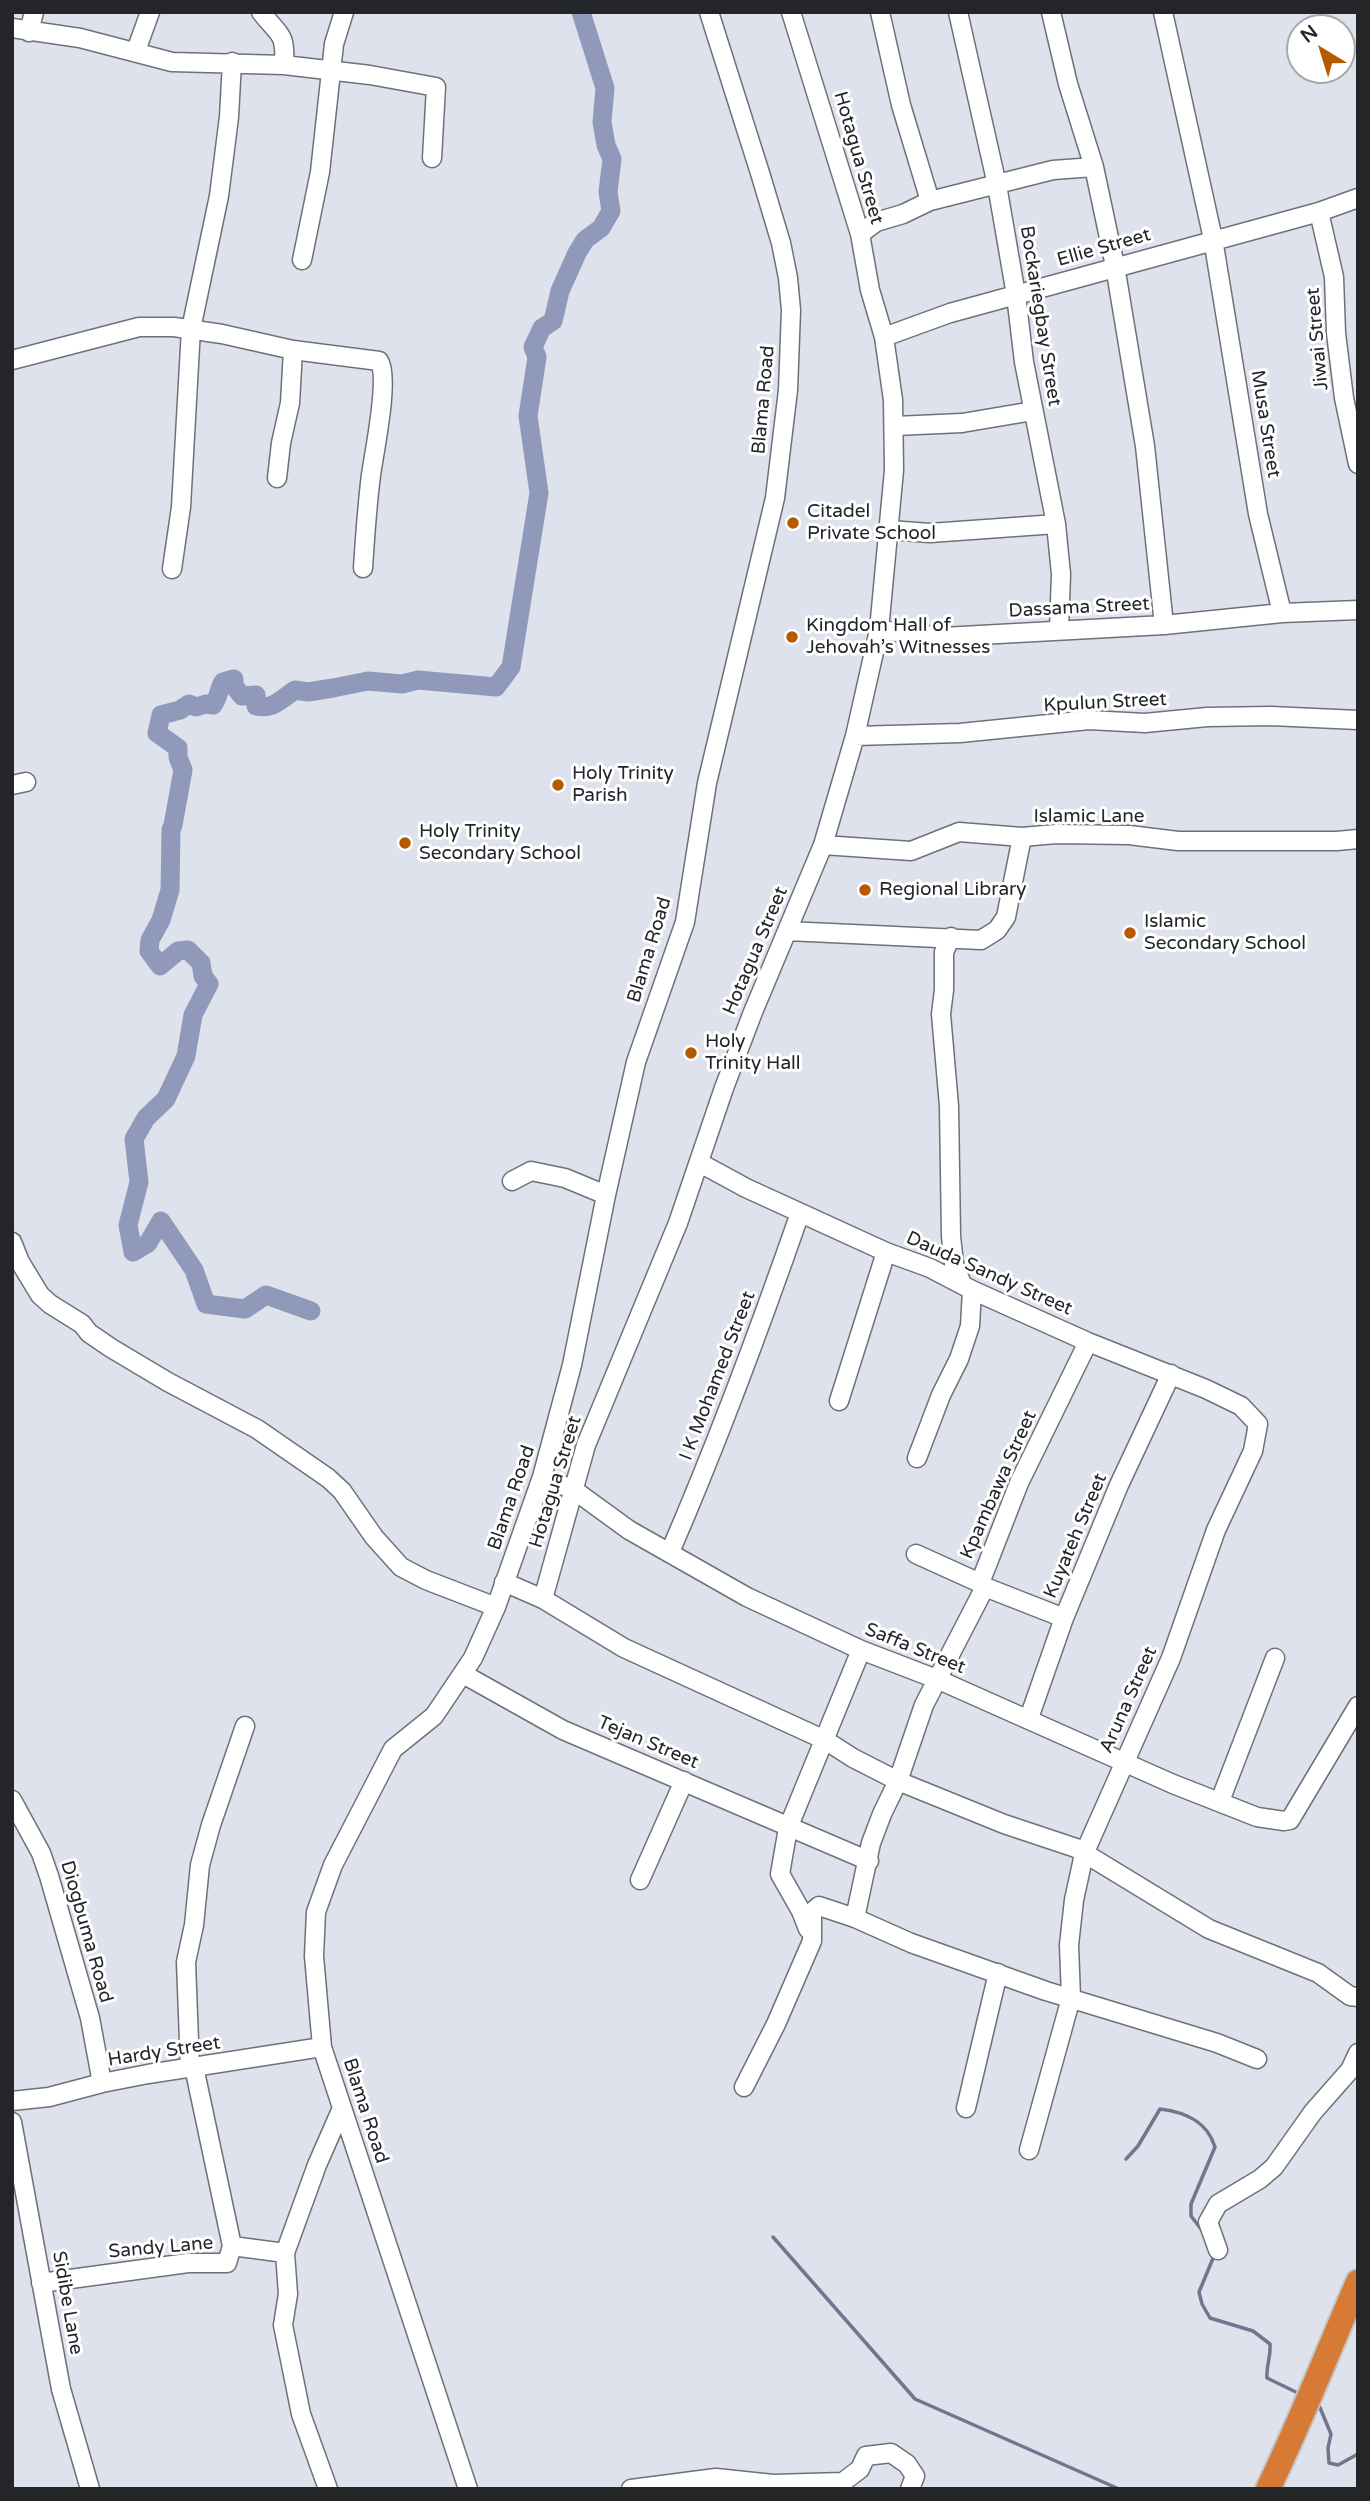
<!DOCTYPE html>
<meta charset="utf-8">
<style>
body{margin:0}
#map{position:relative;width:1370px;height:2501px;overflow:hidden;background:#dee2ec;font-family:"Varela Round",sans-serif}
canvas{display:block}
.frame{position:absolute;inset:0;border:14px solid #242529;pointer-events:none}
.north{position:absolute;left:1286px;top:14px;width:70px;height:70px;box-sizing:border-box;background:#fff;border:2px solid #a7a8a9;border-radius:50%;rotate:322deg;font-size:19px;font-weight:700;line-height:28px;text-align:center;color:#242529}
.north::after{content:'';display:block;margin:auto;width:24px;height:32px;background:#b65a00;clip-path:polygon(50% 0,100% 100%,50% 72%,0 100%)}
</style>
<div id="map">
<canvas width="1370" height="2501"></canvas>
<div class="frame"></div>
<div class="north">N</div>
</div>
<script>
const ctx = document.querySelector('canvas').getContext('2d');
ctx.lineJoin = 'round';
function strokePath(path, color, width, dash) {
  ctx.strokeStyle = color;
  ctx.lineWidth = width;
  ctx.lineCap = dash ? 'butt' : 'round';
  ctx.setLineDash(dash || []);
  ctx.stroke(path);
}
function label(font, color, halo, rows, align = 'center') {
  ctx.font = font + ' "Varela Round",sans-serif';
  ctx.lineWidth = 6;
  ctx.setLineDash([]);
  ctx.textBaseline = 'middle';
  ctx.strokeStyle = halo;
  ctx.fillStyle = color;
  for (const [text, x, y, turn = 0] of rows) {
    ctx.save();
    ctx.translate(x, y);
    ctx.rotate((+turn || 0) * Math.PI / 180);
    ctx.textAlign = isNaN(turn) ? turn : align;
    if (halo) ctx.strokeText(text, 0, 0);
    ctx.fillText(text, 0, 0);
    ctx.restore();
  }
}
const stream = new Path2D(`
 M 1126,2159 L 1138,2146 L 1160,2109 C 1185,2112 1207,2121 1215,2147 L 1191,2204 L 1191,2216 L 1204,2233
 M 773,2237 L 915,2399 L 1119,2489
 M 1214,2256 L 1199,2292 L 1202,2304 L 1210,2318 L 1253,2331 L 1270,2344 C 1271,2357 1266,2366 1267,2378 L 1302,2395
 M 1318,2403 L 1331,2434 L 1328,2448 L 1329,2463 L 1338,2465 L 1358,2454`);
const river = new Path2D(`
 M 311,1311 L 266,1295 L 245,1309 L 206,1304 L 194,1270 L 161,1221 L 148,1243 L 133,1252 L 128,1225 L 139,1182 L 134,1139 L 146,1118 L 166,1099 L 186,1056 L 193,1015 L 209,984 L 203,976 L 201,963 L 188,950 L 178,951 L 160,966 L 149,951 L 150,940 L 161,920 L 170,890 L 171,830 L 173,825 L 183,770 L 178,757 L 178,748 L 157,733 L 161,715 L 180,710 L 189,704 L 196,707 L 206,704 L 213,705 C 219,698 218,690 223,682 L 234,679 L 234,686 L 242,696 L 256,695 L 256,706 C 273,710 281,699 295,690 L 308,692 L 333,688 L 368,681 L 402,684 L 418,680 L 496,687 L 511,667 L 539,493 L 528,416 L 537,357 L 533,347 L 542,328 L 553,321 L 560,291 L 577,253 L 585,240 L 601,228 L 611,211 L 608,192 L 612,159 L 606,145 L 602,122 L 605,88 L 581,12`);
const minor = new Path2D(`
 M 261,12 C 279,36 286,31 284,65
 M 791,12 L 860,234 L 870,290 L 884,337 L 950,313 L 1319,212 L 1358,198
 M 880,12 L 901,105 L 930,201
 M 958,12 L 997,185 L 1016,295 L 1024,362 L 1056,524 L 1061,574 L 1059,629
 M 1051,12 L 1068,84 L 1094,167 L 1115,266 L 1145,446 L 1164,625
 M 1163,12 L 1213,239 L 1258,514 L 1282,613
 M 12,28 L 80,38 L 172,62 L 284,65 L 370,75 L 436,87 L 432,158
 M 29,32 L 34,12
 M 136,51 L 150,12
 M 1319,212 L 1334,277 L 1336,333 L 1344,398 L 1358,464
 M 860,234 L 876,222 L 903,214 L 930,201 L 1053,170 L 1094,167
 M 302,260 L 320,172 L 334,44 L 344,12
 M 12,360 L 139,327 L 174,327 L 222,334 L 293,350 L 379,361 C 390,377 374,453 371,475 C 367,506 365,537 363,568
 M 895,426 L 962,423 L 1033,411
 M 277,478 L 281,443 L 290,403 L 293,350
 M 889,530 L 930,533 L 1056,524
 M 172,569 L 181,507 L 191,329 L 219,196 L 229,117 L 232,62
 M 879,630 L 943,637 L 1164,625 L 1282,613 L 1358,610
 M 855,736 L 960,733 L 1089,720 L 1145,723 L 1207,717 L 1271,716 L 1358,720
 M 12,785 L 26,782
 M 823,845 L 911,851 L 959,832 L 1022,837 L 1056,834 L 1129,835 L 1178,841 L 1337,841 L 1358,839
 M 787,931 L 981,940 L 997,930 L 1006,917 L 1022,837
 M 951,937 L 944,952 L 944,990 L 941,1014 L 949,1106 L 951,1236 L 954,1264 L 962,1284
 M 700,1163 L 746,1188 L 886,1252 L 930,1268 L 972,1290 L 1088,1342 L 1206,1389 L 1241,1406 L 1258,1424 L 1253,1451 L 1216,1530 L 1171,1658 L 1084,1854 L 1074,1900 L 1069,1945 L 1071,1998 L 1029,2150
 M 512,1181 L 531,1171 L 565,1178 L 606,1195
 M 12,1242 L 20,1262 L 40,1295 L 50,1304 L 82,1324 L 89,1333 L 111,1348 L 168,1382 L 257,1429 L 328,1478 L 342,1491 L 374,1537 L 401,1567 L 426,1580 L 496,1607
 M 839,1401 L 886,1252
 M 917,1458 L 941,1395 L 959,1359 L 970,1326 L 972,1290
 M 542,1477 L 574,1490 L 629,1530 L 747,1597 L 861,1650 L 939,1680 L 1173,1784 L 1257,1817 L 1284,1821 L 1290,1820 L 1358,1706
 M 670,1552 C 718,1441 760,1328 800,1213
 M 916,1554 L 980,1583
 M 504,1582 L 543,1599 L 624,1648 L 825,1740 L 853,1758 L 898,1781 L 1004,1824 L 1076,1848 L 1209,1929 L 1318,1973 L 1350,1996 L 1358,1997
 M 985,1587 L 1064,1618
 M 543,1599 L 586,1445 L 678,1223 L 724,1088 L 753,1012 L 823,845 L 855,736 L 879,630 L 894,470 L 893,400 L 884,337
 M 463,1674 L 563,1730 L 869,1861
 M 1029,1718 L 1064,1618 L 1119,1485 L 1171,1374
 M 12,1800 L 41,1853 L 49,1876 L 90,2018 L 102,2083
 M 1220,1801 L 1275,1658
 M 640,1880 L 684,1781
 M 855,1918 L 871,1843 L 882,1814 L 898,1781 L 924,1705 L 985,1587 L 980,1583 L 1019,1483 L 1088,1342
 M 808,1929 L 801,1911 L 780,1874 L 788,1828 L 861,1650
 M 194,2067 L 232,2246
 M 190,2068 L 186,1962 L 194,1925 L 200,1865 L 211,1825 L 245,1726
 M 744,2087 L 776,2024 L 812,1941 L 812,1912 L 819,1906 L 855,1918 L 911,1943 L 1046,1991 L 1217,2043 L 1257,2059
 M 12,2101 L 49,2097 L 102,2083 L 148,2074 L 322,2047
 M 966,2108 L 998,1973
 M 12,2122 L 61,2389 L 90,2489
 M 1218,2250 L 1208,2222 L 1218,2204 L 1260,2179 L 1274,2167 L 1313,2112 L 1350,2070 L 1358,2053
 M 285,2253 L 288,2294 L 283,2325 L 301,2414 L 328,2489
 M 41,2283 L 188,2263 L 227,2263 L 232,2246 L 285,2253 L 317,2165 L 342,2108
 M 468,2489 L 322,2047 L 314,1956 L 316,1912 L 333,1865 L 393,1749 L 434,1716 L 473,1658 L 496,1607 L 542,1477 L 572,1365 L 606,1195 L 636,1062 L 685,922 L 707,783 L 775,498 L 788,390 L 791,310 L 788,278 L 781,243 L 760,173 L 709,12
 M 631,2489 L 716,2478 L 773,2484 L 843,2482 L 860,2469 L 866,2456 L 891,2453 L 907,2464 L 915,2476 L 910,2489`);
const highway = new Path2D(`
 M 1268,2489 C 1301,2421 1328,2351 1358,2282`);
const markers = [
 [793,523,7,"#b65a00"],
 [792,637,7,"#b65a00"],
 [558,785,7,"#b65a00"],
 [405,843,7,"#b65a00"],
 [865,890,7,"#b65a00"],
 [1130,933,7,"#b65a00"],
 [691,1053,7,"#b65a00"]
];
const streetNames = [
 ["Hotagua Street",858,158,74],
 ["Ellie Street",1104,248,-16],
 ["Bockariegbay Street",1040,316,81],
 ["Jiwai Street",1318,339,-95],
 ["Blama Road",764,400,-85],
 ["Musa Street",1265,424,81],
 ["Dassama Street",1079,608,-3],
 ["Kpulun Street",1105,703,-3],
 ["Islamic Lane",1089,817],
 ["Blama Road",650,950,-73],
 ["Hotagua Street",756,951,-67],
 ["Dauda Sandy Street",989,1274,24],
 ["I K Mohamed Street",718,1376,-69],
 ["Hotagua Street",556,1482,-73],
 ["Kpambawa Street",999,1485,-66],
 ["Blama Road",512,1498,-71],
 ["Kuyateh Street",1076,1536,-67],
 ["Saffa Street",915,1649,22],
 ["Aruna Street",1129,1700,-66],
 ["Tejan Street",648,1743,23],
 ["Diogbuma Road",86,1932,74],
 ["Hardy Street",164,2052,-9],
 ["Blama Road",365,2111,72],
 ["Sandy Lane",161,2248,-5],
 ["Sidibe Lane",67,2303,80]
];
const poiNames = [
 ["Citadel",807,512],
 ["Private School",807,534],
 ["Kingdom Hall of",806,626],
 ["Jehovah’s Witnesses",806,648],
 ["Holy Trinity",572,774],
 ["Parish",572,796],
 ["Holy Trinity",419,832],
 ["Secondary School",419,854],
 ["Regional Library",879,890],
 ["Islamic",1144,922],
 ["Secondary School",1144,944],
 ["Holy",705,1042],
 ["Trinity Hall",705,1064]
];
strokePath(stream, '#70768e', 3.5);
strokePath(river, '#9099b9', 19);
strokePath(minor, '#6e717a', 21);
strokePath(highway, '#c2c2c3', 28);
strokePath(minor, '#fff', 18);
strokePath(highway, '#d77a36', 24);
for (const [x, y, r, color] of markers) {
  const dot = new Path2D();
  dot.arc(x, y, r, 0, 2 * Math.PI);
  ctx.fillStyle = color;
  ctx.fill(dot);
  strokePath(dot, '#fff', 2.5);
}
label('19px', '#242529', '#fff', streetNames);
label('19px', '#242529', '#fff', poiNames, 'left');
</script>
